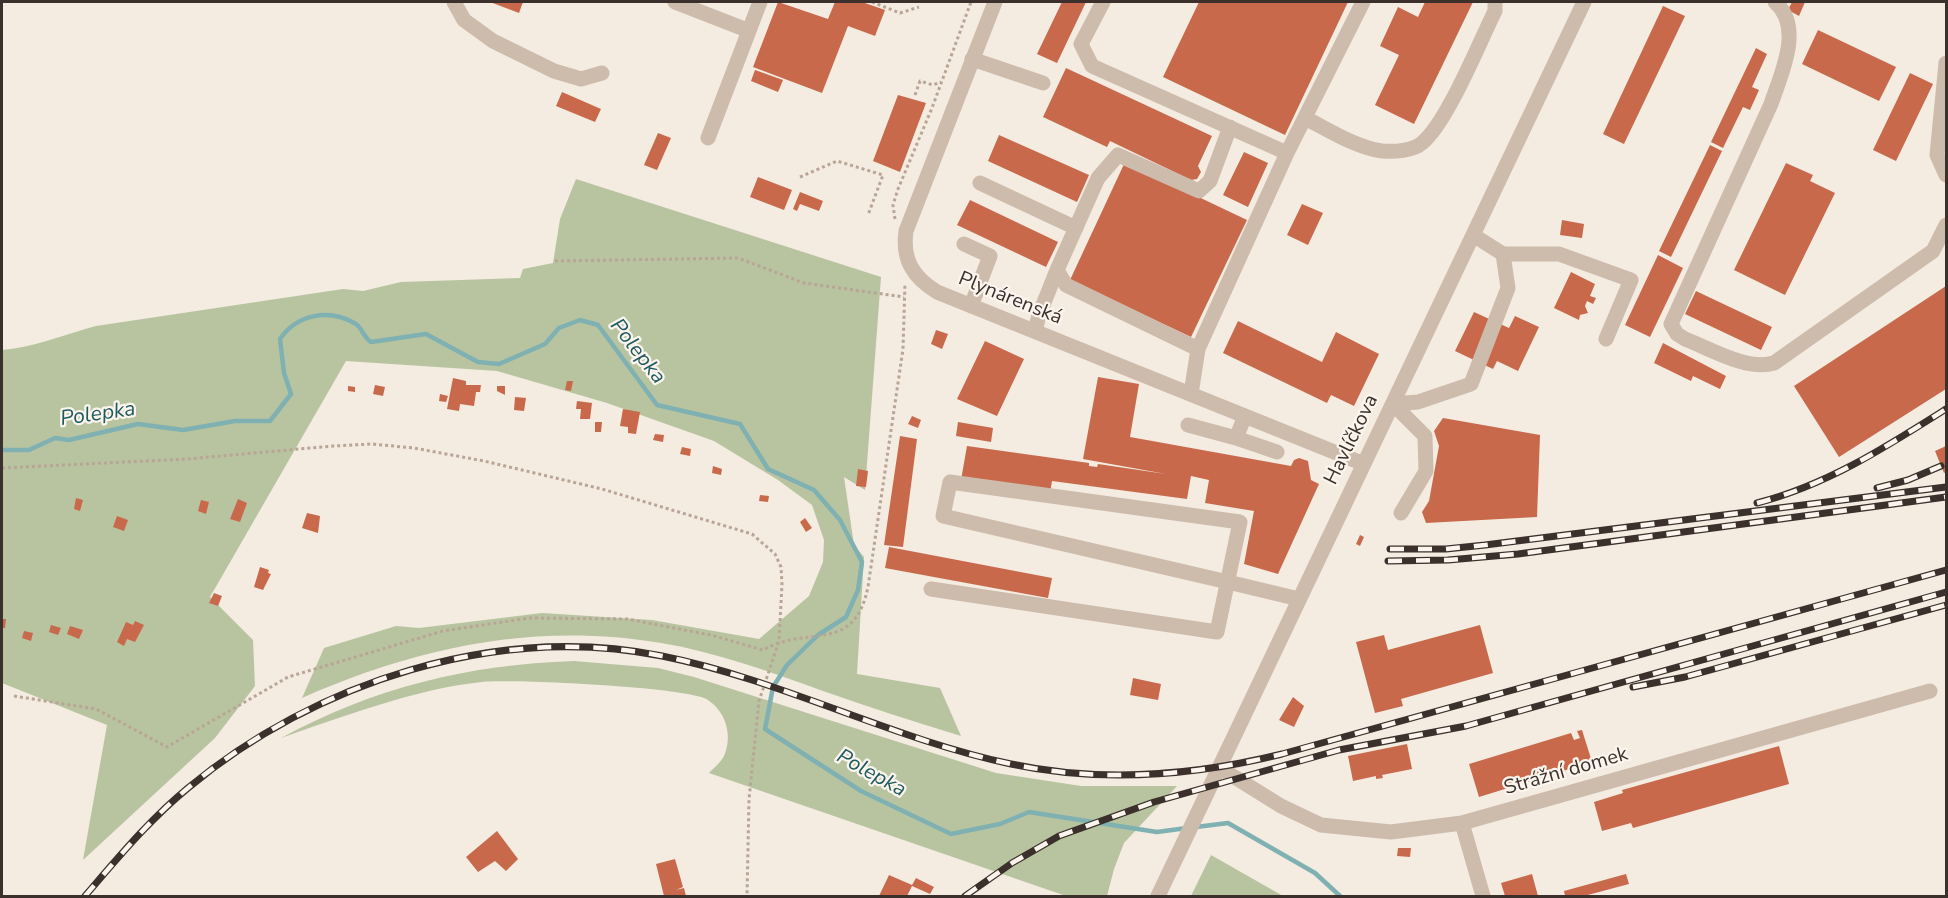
<!DOCTYPE html>
<meta charset="utf-8">
<style>
body{margin:0}
#map{position:relative;width:1948px;height:898px;overflow:hidden;background:#f4ebe1;font-family:"Nunito Sans",sans-serif}
canvas{display:block}
.frame{position:absolute;inset:0;border:3px solid #3b302b;pointer-events:none}
</style>
<div id="map">
<canvas width="1948" height="898"></canvas>
<div class="frame"></div>
</div>
<script>
const ctx = document.querySelector('canvas').getContext('2d');
ctx.lineJoin = 'round';
function fillPath(path, color) {
  ctx.fillStyle = color;
  ctx.fill(path, 'evenodd');
}
function strokePath(path, color, width, dash) {
  ctx.strokeStyle = color;
  ctx.lineWidth = width;
  ctx.lineCap = dash ? 'butt' : 'round';
  ctx.setLineDash(dash || []);
  ctx.stroke(path);
}
function label(font, color, halo, rows, align = 'center') {
  ctx.font = font + ' "Nunito Sans",sans-serif';
  ctx.lineWidth = 4.5;
  ctx.setLineDash([]);
  ctx.textBaseline = 'middle';
  ctx.strokeStyle = halo;
  ctx.fillStyle = color;
  for (const [text, x, y, turn = 0] of rows) {
    ctx.save();
    ctx.translate(x, y);
    ctx.rotate((+turn || 0) * Math.PI / 180);
    ctx.textAlign = isNaN(turn) ? turn : align;
    if (halo) ctx.strokeText(text, 0, 0);
    ctx.fillText(text, 0, 0);
    ctx.restore();
  }
}
const green = new Path2D(`
 M 576,179 L 881,277 L 865,490 L 844,477 L 854,545 L 864,557 L 857,674 L 940,688 L 961,736 C 915,722 868,707 823,691 C 770,672 716,652 661,643 C 534,622 418,647 302,698 L 324,648 L 396,626 L 419,628 L 542,613 L 652,620 L 759,639 L 809,596 L 823,562 L 824,540 L 812,505 L 778,480 L 714,441 L 607,403 L 497,371 L 346,361 L 210,597 L 253,640 L 255,686 L 215,738 L 83,860 L 107,725 L 2,683 L 2,350 C 36,347 62,335 96,326 L 343,289 L 363,291 L 401,282 L 520,278 L 523,269 L 553,263 L 560,219 Z
 M 574,661 L 658,668 L 694,677 L 996,773 L 1081,786 L 1177,786 L 1124,843 L 1114,869 L 1107,896 L 1066,896 L 709,773 C 714,768 721,762 724,756 C 733,736 726,712 708,700 C 689,687 512,679 482,682 C 419,688 341,717 281,738 C 376,687 466,665 574,661 Z
 M 1211,855 L 1283,896 L 1191,896 Z`);
const stream = new Path2D(`
 M 2,450 L 29,450 L 55,438 L 69,440 L 138,424 L 183,430 L 235,421 L 270,421 L 291,394 L 284,373 L 280,339 C 297,314 329,308 356,324 C 362,328 364,338 371,342 L 426,334 L 478,362 L 499,364 L 545,344 L 559,328 L 580,320 L 598,325 L 657,405 L 740,424 L 768,469 L 814,490 L 840,520 L 862,562 L 858,590 L 846,617 L 818,635 L 787,665 L 773,687 L 765,729 L 861,791 L 951,834 L 1000,824 L 1029,812 L 1157,832 L 1187,828
 M 1196,827 L 1228,823 L 1315,873 L 1340,896`);
const building = new Path2D(`
 M 490,2 L 523,2 L 519,13 Z
 M 778,2 L 828,19 L 835,2 L 862,2 L 885,10 L 875,36 L 848,26 L 822,93 L 753,67 Z
 M 1062,2 L 1086,2 L 1057,63 L 1037,54 Z
 M 1199,2 L 1348,2 L 1285,135 L 1163,77 Z
 M 1425,2 L 1473,2 L 1414,124 L 1375,105 L 1399,55 L 1380,46 L 1398,7 L 1418,17 Z
 M 1792,2 L 1805,2 L 1799,16 L 1788,10 Z
 M 1663,6 L 1685,16 L 1624,144 L 1603,134 Z
 M 1818,30 L 1896,67 L 1879,101 L 1802,64 Z
 M 1756,48 L 1767,54 L 1752,87 L 1759,90 L 1750,110 L 1743,107 L 1723,148 L 1711,142 Z
 M 1066,68 L 1212,136 L 1198,166 L 1201,172 L 1197,179 L 1191,180 L 1110,141 L 1107,147 L 1043,117 Z
 M 755,70 L 783,80 L 778,92 L 751,81 Z
 M 1910,73 L 1933,84 L 1896,161 L 1873,150 Z
 M 562,92 L 601,109 L 595,122 L 556,106 Z
 M 898,95 L 926,103 L 900,172 L 873,161 Z
 M 658,133 L 671,138 L 657,170 L 644,165 Z
 M 999,135 L 1089,175 L 1077,202 L 988,161 Z
 M 1710,145 L 1722,151 L 1671,257 L 1659,251 Z
 M 1244,152 L 1268,163 L 1248,207 L 1223,195 Z
 M 1125,162 L 1247,220 L 1191,337 L 1070,280 Z
 M 1786,163 L 1813,175 L 1810,181 L 1835,193 L 1785,295 L 1734,270 Z
 M 758,177 L 792,190 L 784,210 L 750,197 Z
 M 800,192 L 823,201 L 819,211 L 800,204 L 797,211 L 793,209 Z
 M 970,200 L 1058,242 L 1046,267 L 957,225 Z
 M 1302,204 L 1323,213 L 1308,245 L 1287,235 Z
 M 1562,220 L 1584,224 L 1582,238 L 1560,235 Z
 M 1658,255 L 1683,268 L 1650,337 L 1625,325 Z
 M 1571,272 L 1595,284 L 1590,296 L 1596,298 L 1593,304 L 1587,301 L 1585,306 L 1588,313 L 1580,315 L 1579,320 L 1554,308 Z
 M 1946,286 L 1946,389 L 1839,457 L 1794,386 Z
 M 1696,291 L 1772,327 L 1761,350 L 1685,314 Z
 M 1474,312 L 1509,328 L 1515,316 L 1539,327 L 1518,371 L 1497,361 L 1493,369 L 1455,351 Z
 M 1238,321 L 1322,362 L 1336,332 L 1379,354 L 1354,406 L 1331,395 L 1327,403 L 1223,353 Z
 M 936,330 L 948,334 L 942,349 L 931,344 Z
 M 985,341 L 1024,359 L 997,416 L 957,399 Z
 M 1663,343 L 1726,376 L 1720,389 L 1693,376 L 1691,381 L 1654,363 Z
 M 1098,377 L 1139,384 L 1130,437 L 1291,466 L 1294,460 L 1299,458 L 1308,461 L 1311,480 L 1319,484 L 1278,574 L 1244,564 L 1254,511 L 1205,503 L 1209,480 L 1191,476 L 1187,499 L 1052,481 L 1050,493 L 961,480 L 967,446 L 1089,463 L 1089,466 L 1097,467 L 1098,464 L 1166,474 L 1083,459 Z
 M 453,378 L 466,381 L 466,385 L 481,385 L 480,392 L 476,392 L 474,406 L 460,404 L 459,411 L 447,409 Z
 M 567,381 L 573,381 L 571,391 L 565,390 Z
 M 375,385 L 385,387 L 383,396 L 373,394 Z
 M 348,386 L 355,387 L 355,392 L 348,391 Z
 M 497,386 L 505,386 L 505,395 L 497,391 Z
 M 440,394 L 448,396 L 446,402 L 439,401 Z
 M 515,397 L 526,398 L 524,411 L 514,410 Z
 M 577,401 L 592,403 L 590,419 L 580,419 L 581,409 L 576,409 Z
 M 623,409 L 640,412 L 636,434 L 628,433 L 628,427 L 620,426 Z
 M 912,416 L 921,420 L 918,428 L 908,424 Z
 M 1443,418 L 1540,435 L 1537,517 L 1426,523 L 1422,512 L 1429,501 L 1439,446 L 1434,431 Z
 M 595,422 L 602,422 L 601,432 L 595,432 Z
 M 958,422 L 993,428 L 991,442 L 956,436 Z
 M 655,434 L 664,435 L 663,442 L 653,440 Z
 M 900,436 L 917,439 L 903,547 L 884,545 Z
 M 1946,446 L 1946,472 L 1944,473 L 1935,451 Z
 M 682,447 L 691,449 L 690,456 L 680,454 Z
 M 713,466 L 722,469 L 721,475 L 712,473 Z
 M 858,469 L 868,471 L 866,487 L 856,486 Z
 M 760,495 L 769,496 L 768,502 L 759,501 Z
 M 76,498 L 83,500 L 80,511 L 74,509 Z
 M 238,499 L 247,503 L 240,522 L 230,519 Z
 M 201,500 L 209,502 L 206,514 L 198,511 Z
 M 307,513 L 320,516 L 318,533 L 302,528 Z
 M 117,516 L 128,520 L 124,531 L 113,527 Z
 M 805,518 L 812,528 L 806,532 L 800,522 Z
 M 1360,535 L 1364,537 L 1360,546 L 1356,544 Z
 M 889,547 L 1052,578 L 1048,598 L 885,568 Z
 M 260,567 L 269,570 L 268,573 L 271,574 L 263,590 L 254,587 Z
 M 214,593 L 222,596 L 218,606 L 209,603 Z
 M 2,619 L 6,619 L 5,628 L 2,628 Z
 M 135,621 L 144,625 L 135,642 L 127,639 L 124,646 L 117,642 L 126,622 L 133,625 Z
 M 51,625 L 61,628 L 58,635 L 49,632 Z
 M 1480,625 L 1493,673 L 1401,699 L 1403,706 L 1375,713 L 1356,642 L 1384,635 L 1388,650 Z
 M 70,626 L 83,630 L 79,639 L 67,634 Z
 M 24,631 L 33,633 L 31,641 L 22,638 Z
 M 1133,678 L 1161,684 L 1158,700 L 1130,695 Z
 M 1293,697 L 1304,706 L 1294,727 L 1279,720 Z
 M 1582,730 L 1592,762 L 1479,797 L 1469,764 L 1571,733 L 1574,740 L 1580,738 L 1577,731 Z
 M 1407,744 L 1412,769 L 1382,775 L 1383,778 L 1376,779 L 1376,776 L 1353,781 L 1348,756 Z
 M 1779,746 L 1789,784 L 1633,828 L 1631,823 L 1602,831 L 1594,802 L 1623,793 L 1622,790 Z
 M 497,831 L 518,859 L 506,871 L 495,861 L 478,872 L 466,857 Z
 M 1398,848 L 1411,848 L 1410,857 L 1397,856 Z
 M 675,859 L 683,887 L 676,890 L 684,888 L 686,896 L 664,896 L 656,864 Z
 M 1532,874 L 1538,896 L 1505,896 L 1501,883 Z
 M 1626,874 L 1629,884 L 1584,896 L 1565,896 L 1564,891 Z
 M 889,875 L 912,885 L 916,878 L 934,887 L 930,894 L 912,886 L 907,896 L 879,896 Z`);
const path = new Path2D(`
 M 872,2 L 900,13 L 919,7
 M 915,95 L 920,81 L 933,85 L 941,82
 M 800,177 L 837,161 L 883,175 L 868,215
 M 895,219 L 893,205 L 898,189 L 932,108 L 971,2
 M 555,261 L 738,258 L 804,283 L 904,297
 M 2,468 L 187,459 L 333,446 L 372,444 L 414,448 L 484,461 L 602,489 L 752,534 L 775,554 L 781,567 L 782,584 L 779,641 L 759,701 L 749,799 L 747,896
 M 14,696 L 96,709 L 167,747 L 288,677 L 443,631 L 529,618 L 627,619 L 711,635 L 763,650 C 809,624 854,655 868,587 L 903,349 L 905,283`);
const minor = new Path2D(`
 M 454,2 L 464,20 L 493,41 L 554,71 L 581,79 L 602,73
 M 675,2 L 747,30
 M 995,2 L 906,231 C 902,260 913,277 937,292 L 1364,464
 M 1103,2 L 1081,44 L 1092,66 L 1287,153
 M 1775,2 C 1804,27 1781,74 1771,104 L 1671,324 L 1677,334 L 1685,339 C 1711,349 1747,371 1774,363 L 1933,251 L 1946,225
 M 972,59 L 1043,83
 M 1946,63 L 1937,155 L 1946,175
 M 1307,119 C 1329,130 1357,148 1382,151 C 1394,152 1413,151 1422,143 C 1447,123 1479,43 1495,11 L 1495,2
 M 708,138 L 760,2
 M 980,183 L 1076,228
 M 964,244 L 990,256 L 971,306
 M 1503,254 L 1559,254 L 1631,280 L 1606,339
 M 1035,331 L 1039,315 L 1057,270
 M 1198,349 L 1066,285 L 1057,270 L 1098,178 L 1118,155 L 1199,191 L 1210,181 L 1230,127
 M 1191,394 L 1198,349 L 1287,153 L 1363,2
 M 1393,404 L 1418,402 L 1471,384 L 1508,288 L 1503,254 L 1473,235
 M 1393,404 L 1425,436 L 1426,471 L 1401,513
 M 1188,425 L 1236,438 L 1245,416
 M 1236,438 L 1277,452
 M 931,589 L 1217,632 L 1240,522 L 950,482 L 943,516 L 1228,582 L 1299,599
 M 1220,768 L 1281,806 L 1321,825 L 1391,832 L 1462,823 L 1930,691
 M 1462,823 L 1483,896
 M 1158,896 L 1584,2`);
const rail = new Path2D(`
 M 1877,488 L 1908,480 L 1941,466
 M 1757,503 C 1827,485 1886,447 1946,409
 M 1390,549 L 1446,549 L 1485,545 L 1946,487
 M 1388,561 L 1448,560 L 1518,554 L 1946,497
 M 1633,687 L 1685,677 L 1946,605
 M 85,896 C 117,859 149,820 188,788 C 315,682 497,623 662,656 C 782,680 892,739 1011,764 C 1101,783 1193,776 1282,754 L 1946,570
 M 965,896 L 1012,863 L 1059,836 L 1154,802 L 1339,750 L 1466,726 L 1946,592`);
const streetNames = [
 ["Plynárenská",1010,299,22],
 ["Havlíčkova",1352,440,-64],
 ["Strážní domek",1566,772,-16]
];
const waterNames = [
 ["Polepka",637,352,52],
 ["Polepka",98,415,-8],
 ["Polepka",871,774,29]
];
fillPath(green, '#b8c4a0');
strokePath(stream, '#7fb0b2', 4.5);
fillPath(building, '#c8694b');
strokePath(path, '#b9a596', 3, [3, 3]);
strokePath(minor, '#cdbbac', 15);
strokePath(rail, '#3b302b', 7);
strokePath(rail, '#fbf5ee', 4.5, [14]);
label('20px', '#3b302b', '#fbf5ee', streetNames);
label('italic 21px', '#1f5a5e', '#fbf5ee', waterNames);
</script>
